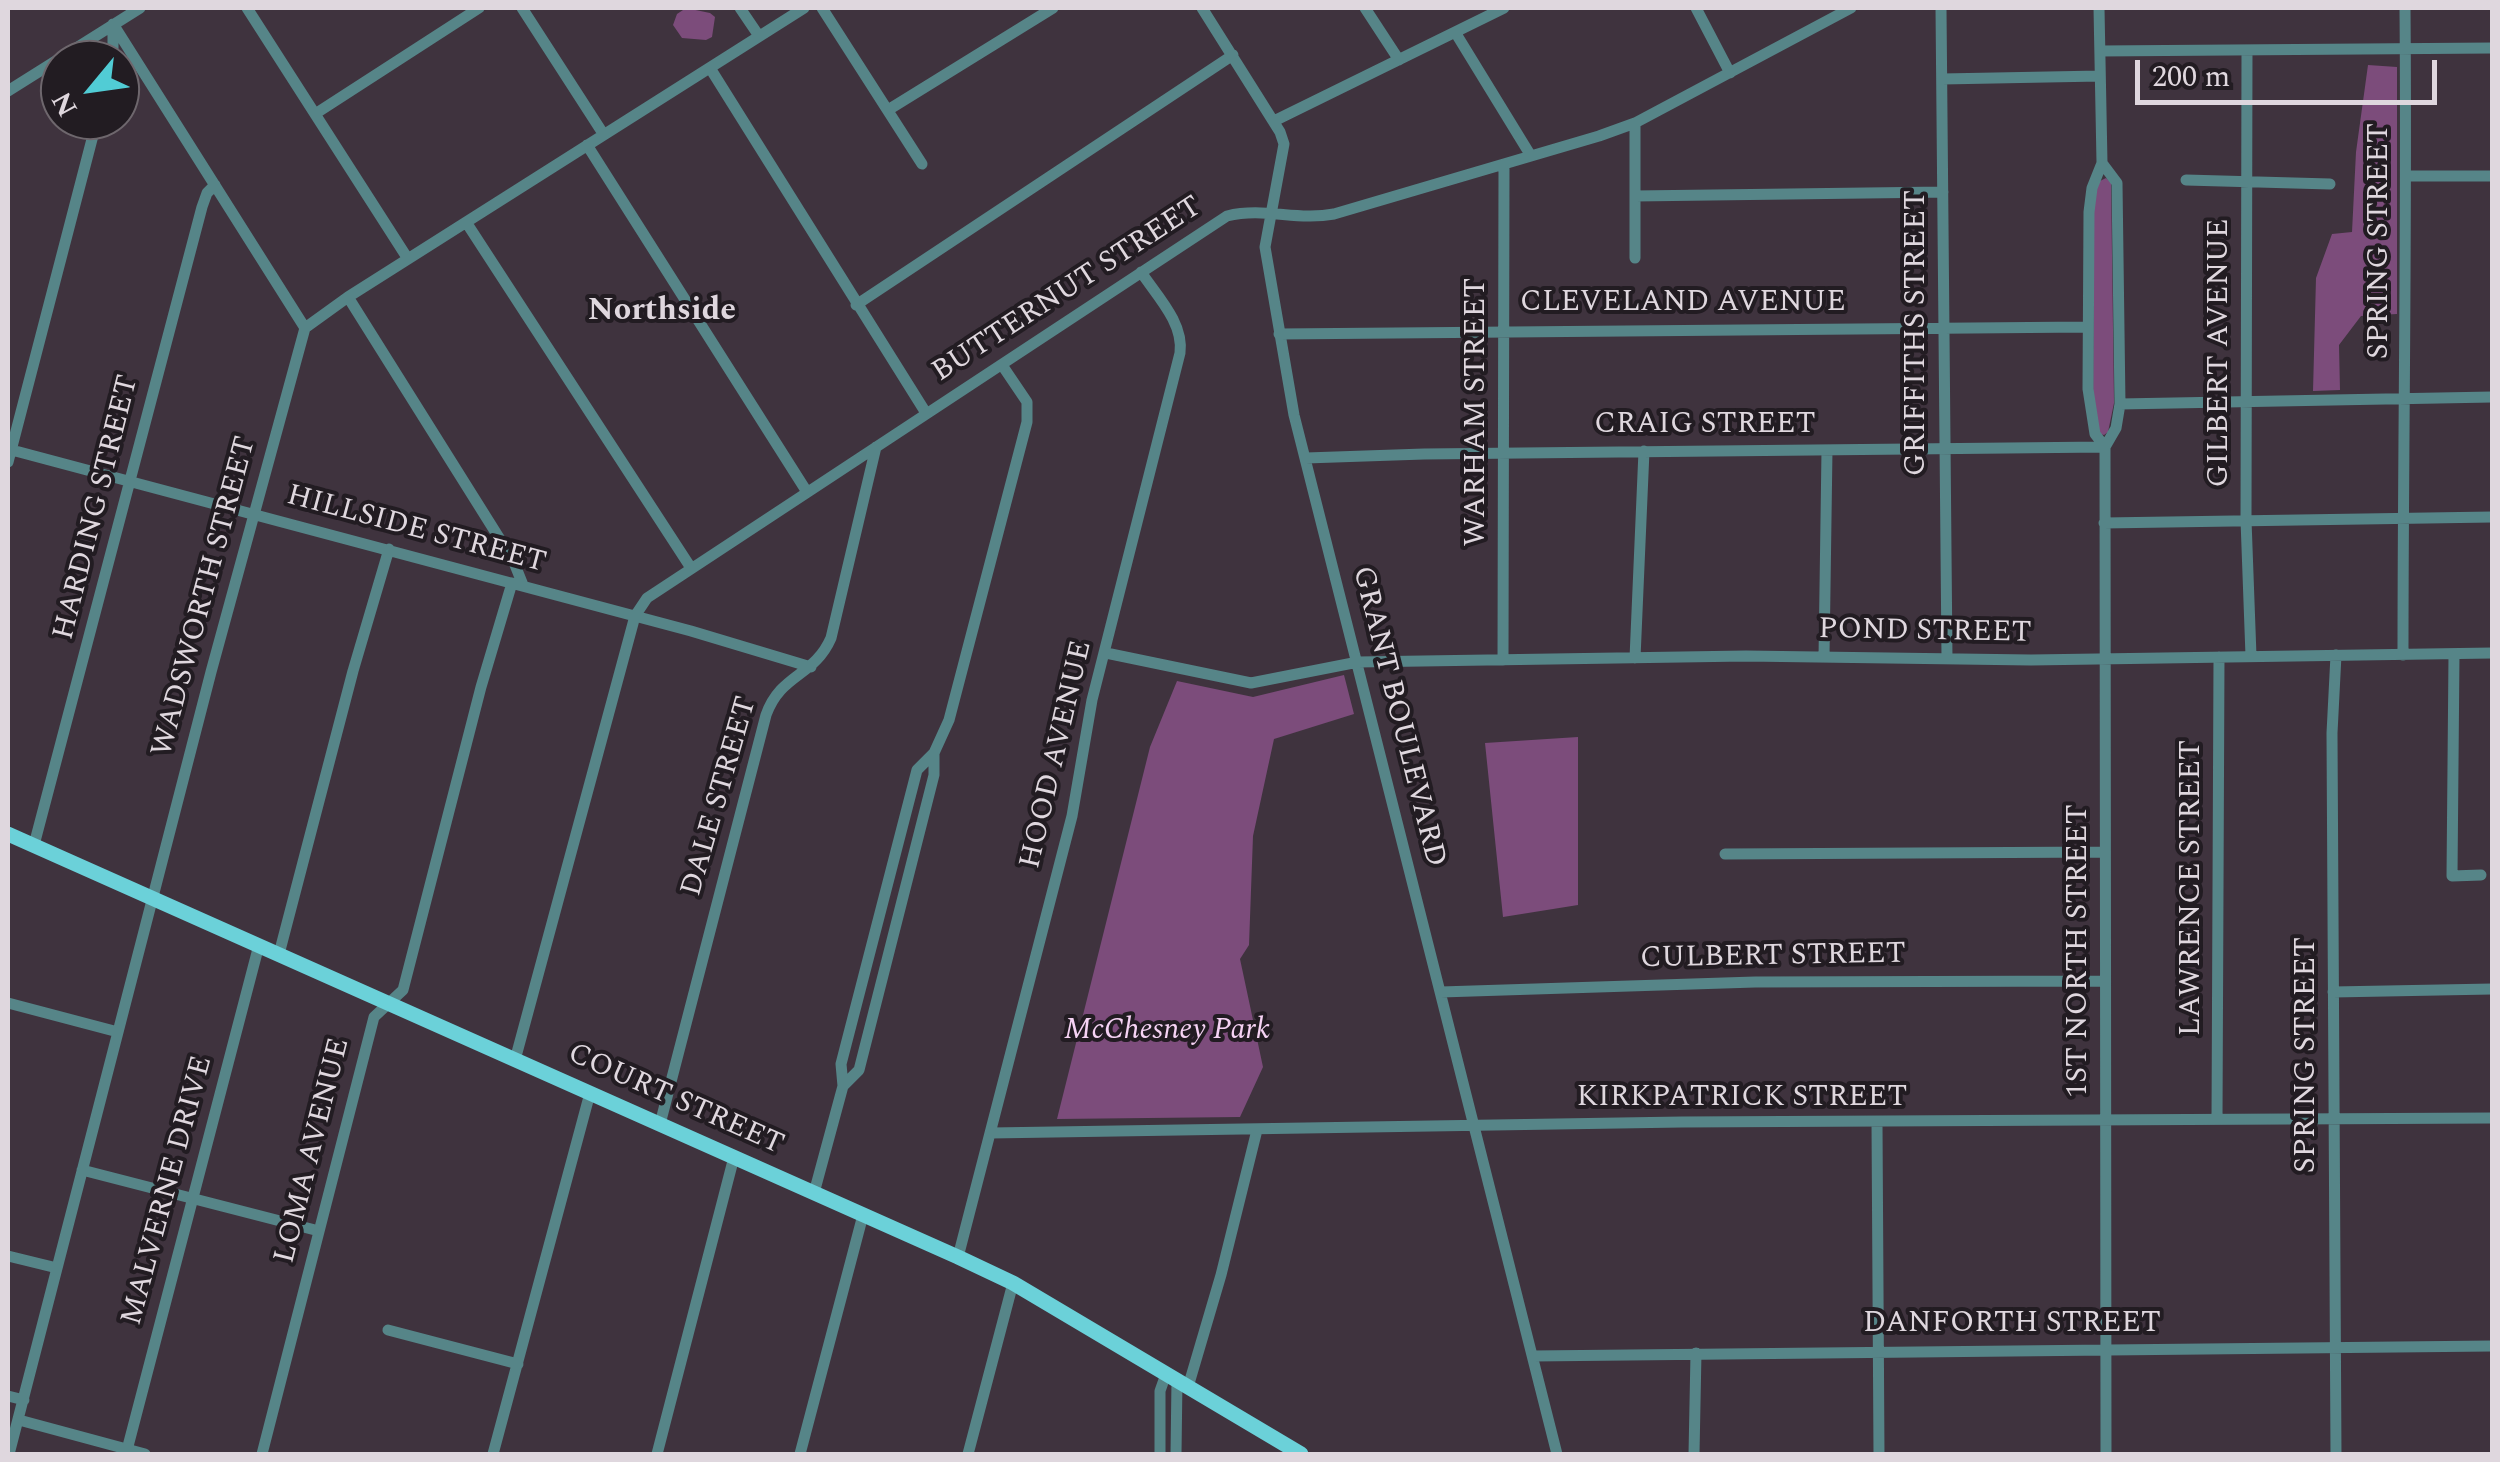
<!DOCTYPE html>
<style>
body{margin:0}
#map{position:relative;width:2500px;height:1462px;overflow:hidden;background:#3f333e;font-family:Spectral,serif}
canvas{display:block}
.frame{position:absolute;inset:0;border:10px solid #dfd7de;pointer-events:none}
.north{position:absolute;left:40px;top:40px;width:100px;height:100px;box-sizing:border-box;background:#221c22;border:2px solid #6e676d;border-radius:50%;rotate:241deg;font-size:28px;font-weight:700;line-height:40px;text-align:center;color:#dfd7de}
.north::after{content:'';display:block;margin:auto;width:35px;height:45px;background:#51ccd5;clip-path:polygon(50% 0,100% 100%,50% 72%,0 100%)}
.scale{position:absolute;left:2135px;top:60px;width:302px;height:45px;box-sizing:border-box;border:5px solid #dfd7de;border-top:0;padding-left:12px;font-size:30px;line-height:35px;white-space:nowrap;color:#dfd7de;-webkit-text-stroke:8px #221c22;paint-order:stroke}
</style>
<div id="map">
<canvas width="2500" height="1462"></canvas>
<div class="frame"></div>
<div class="north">N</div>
<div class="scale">200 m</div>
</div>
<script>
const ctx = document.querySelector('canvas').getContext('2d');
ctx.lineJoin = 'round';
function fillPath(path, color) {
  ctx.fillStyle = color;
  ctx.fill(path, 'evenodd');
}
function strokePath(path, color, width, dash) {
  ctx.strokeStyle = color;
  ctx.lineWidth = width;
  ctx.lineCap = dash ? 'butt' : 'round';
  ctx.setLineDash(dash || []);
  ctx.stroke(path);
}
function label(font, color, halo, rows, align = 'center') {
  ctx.font = font + ' Spectral,serif';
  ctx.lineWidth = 8;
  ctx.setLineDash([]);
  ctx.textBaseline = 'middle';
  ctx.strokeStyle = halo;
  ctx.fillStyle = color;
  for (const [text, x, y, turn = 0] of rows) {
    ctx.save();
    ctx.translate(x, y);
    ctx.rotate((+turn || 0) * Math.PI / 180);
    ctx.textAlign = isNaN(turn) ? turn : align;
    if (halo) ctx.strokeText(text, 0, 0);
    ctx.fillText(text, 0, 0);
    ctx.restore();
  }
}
const green = new Path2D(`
 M 686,8 L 710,13 L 715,17 L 712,37 L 706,40 L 682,38 L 673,25 L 677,14 Z
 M 2368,65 L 2397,67 L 2397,314 L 2361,316 L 2339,345 L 2340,390 L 2313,391 L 2316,278 L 2332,234 L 2352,232 L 2356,152 Z
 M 2106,178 L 2111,182 L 2114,403 L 2108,432 L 2104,435 L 2100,434 L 2093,408 L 2094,198 L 2098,182 Z
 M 1344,675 L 1354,714 L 1274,739 L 1253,836 L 1249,945 L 1240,959 L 1263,1067 L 1240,1117 L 1057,1119 L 1150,747 L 1177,681 L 1253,697 Z
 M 1578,737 L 1578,905 L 1503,917 L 1485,743 Z`);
const minor = new Path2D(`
 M 247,8 L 408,259
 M 522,8 L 604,135
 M 740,8 L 759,36
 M 822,8 L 922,164
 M 1202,8 L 1280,132 L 1284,144 L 1265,247 L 1294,415 L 1557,1454
 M 1365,8 L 1399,60
 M 1696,8 L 1730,73
 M 1941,8 L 1947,659
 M 2099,8 L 2102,163 L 2092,188 L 2089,212 L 2088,389 L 2095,434 L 2105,447
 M 113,24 L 305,328
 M 1455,32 L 1531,156
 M 2247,50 L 2246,520 L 2251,656
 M 2100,51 L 2492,48
 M 113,60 L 113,24
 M 710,68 L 926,413
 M 1942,79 L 2100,76
 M 8,91 L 140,8
 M 888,110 L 1053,8
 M 315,114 L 479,8
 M 1274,121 L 1504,8
 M 587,145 L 807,492
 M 2102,163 L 2117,183 L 2120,404 L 2116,428 L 2105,447 L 2106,1454
 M 2406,176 L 2492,176
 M 2186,180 L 2330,184
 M 1635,196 L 1943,192
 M 466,222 L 691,568
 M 1635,258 L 1635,123
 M 348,297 L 513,560 L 523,585
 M 856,305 L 1233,55
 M 1279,334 L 2087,327
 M 2120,404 L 2492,397
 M 8,449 L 691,631 L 811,667
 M 1306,458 L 1424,454 L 2105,447
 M 8,462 L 97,120
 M 2104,523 L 2492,517
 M 1106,653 L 1251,683 L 1358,662 L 1746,656 L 2031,660 L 2492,653
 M 2454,654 L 2452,876 L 2481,875
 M 2336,655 L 2332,733 L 2336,1454
 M 2403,655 C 2403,439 2407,223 2405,8
 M 1824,657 L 1827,450
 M 1635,658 L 1644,451
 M 1503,660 L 1504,164
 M 34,845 L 202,207 L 207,193 L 215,185
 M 1725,854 L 2105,852
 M 279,954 L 353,671 L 389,549
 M 1441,992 L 1755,982 L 2105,981
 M 2333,992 L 2492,989
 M 8,1003 L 118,1032
 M 515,1060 L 635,616 L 647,598 L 1227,216 C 1264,207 1297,221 1334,214 L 1599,136 L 1635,123 L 1851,8
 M 843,1086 L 859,1070 L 934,775 L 934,753
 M 2217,1119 L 2219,657
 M 1877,1123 L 1879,1454
 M 660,1124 L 766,715 C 781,673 814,677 831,638 L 876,447
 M 991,1133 L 1682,1122 L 2492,1118
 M 82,1170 L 319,1231
 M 814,1193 L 843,1086 L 841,1064 L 917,770 L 934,753 L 949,720 L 1027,422 L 1027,402 L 1002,365
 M 8,1256 L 57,1268
 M 958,1257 L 1072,816 L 1092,700 L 1180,353 C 1184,323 1157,296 1141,272
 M 388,1330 L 518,1364
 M 1533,1356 L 2492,1346
 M 1188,1387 L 1221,1275 L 1257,1130
 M 8,1396 L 24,1400
 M 19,1420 L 145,1454
 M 127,1450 L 259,945
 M 9,1454 L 211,672 L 305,328 L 348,297 L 804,8
 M 262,1454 L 374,1017 L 403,990 L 481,687 L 512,583
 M 493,1454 L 590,1093
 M 657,1454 L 734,1157
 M 800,1454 L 863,1215
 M 968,1454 L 1013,1283
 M 1160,1454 L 1160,1391 L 1166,1374
 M 1176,1454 L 1177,1380
 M 1694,1454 L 1696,1353`);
const major = new Path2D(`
 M 8,834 L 958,1257 L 1013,1283 L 1301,1454`);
const streetNames = [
 ["SPRING STREET",2381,241,-90],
 ["BUTTERNUT STREET",1068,291,-33],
 ["CLEVELAND AVENUE",1683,304],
 ["GRIFFITHS STREET",1918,333,-90],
 ["GILBERT AVENUE",2221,353,-90],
 ["WARHAM STREET",1478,412,-90],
 ["CRAIG STREET",1705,426],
 ["HARDING STREET",98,508,-76],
 ["HILLSIDE STREET",416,531,15],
 ["WADSWORTH STREET",206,597,-75],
 ["POND STREET",1925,633,1],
 ["GRANT BOULEVARD",1397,717,76],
 ["HOOD AVENUE",1058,755,-77],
 ["DALE STREET",721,797,-74],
 ["LAWRENCE STREET",2193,888,-90],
 ["1ST NORTH STREET",2080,951,-90],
 ["CULBERT STREET",1773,958,-1],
 ["SPRING STREET",2308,1055,-90],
 ["KIRKPATRICK STREET",1742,1099],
 ["COURT STREET",675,1101,24],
 ["LOMA AVENUE",314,1151,-76],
 ["MALVERNE DRIVE",169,1191,-75],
 ["DANFORTH STREET",2012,1325]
];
const parkNames = [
 ["McChesney Park",1167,1032]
];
const neighbourhoodNames = [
 ["Northside",662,313]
];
fillPath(green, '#7c4c7b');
strokePath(minor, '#568588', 11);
strokePath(major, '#6bd1d9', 15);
label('30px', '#dfd7de', '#221c22', streetNames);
label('italic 30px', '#f6d3f4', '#221c22', parkNames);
label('bold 32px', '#dfd7de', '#221c22', neighbourhoodNames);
</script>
